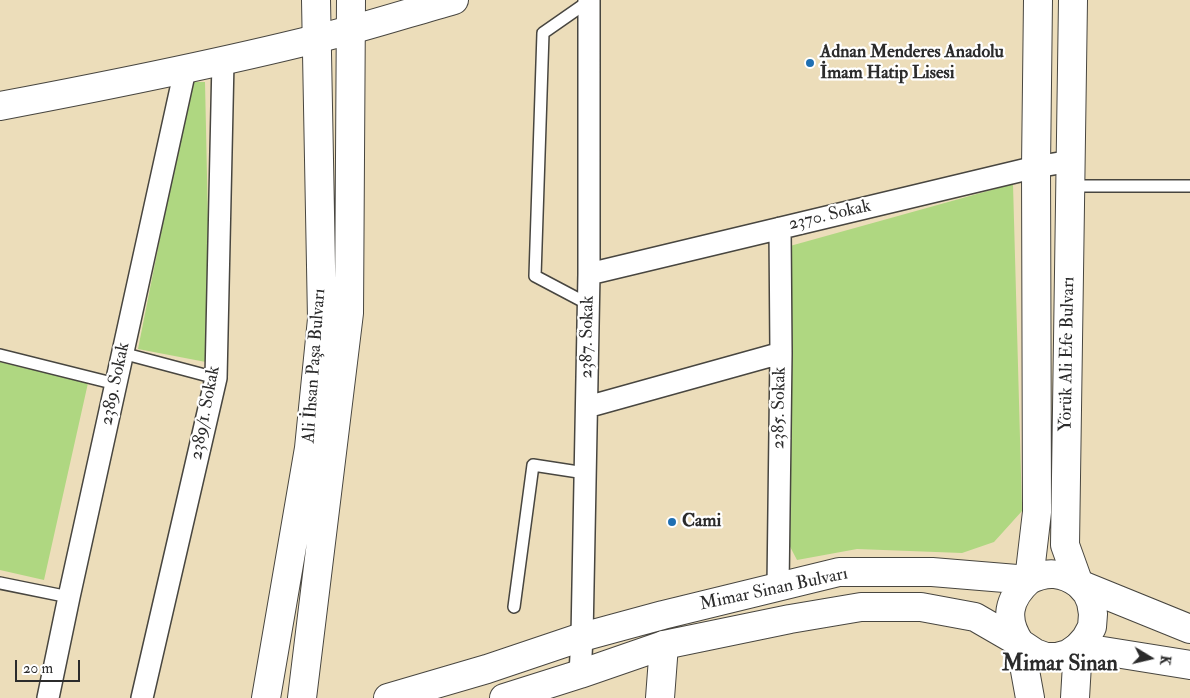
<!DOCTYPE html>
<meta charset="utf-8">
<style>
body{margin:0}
#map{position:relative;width:1190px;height:698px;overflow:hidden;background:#ecddba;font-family:"IM FELL Double Pica",serif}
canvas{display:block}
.north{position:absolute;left:1125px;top:633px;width:50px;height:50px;-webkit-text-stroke:4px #fff;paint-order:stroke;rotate:99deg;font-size:14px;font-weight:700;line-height:20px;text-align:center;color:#2b2b2b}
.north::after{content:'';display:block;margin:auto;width:18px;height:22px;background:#2b2b2b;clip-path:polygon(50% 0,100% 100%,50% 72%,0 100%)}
.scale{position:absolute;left:15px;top:660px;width:65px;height:22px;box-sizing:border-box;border:2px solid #2b2b2b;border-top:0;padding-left:6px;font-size:15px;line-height:18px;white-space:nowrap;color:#2b2b2b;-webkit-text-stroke:4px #fff;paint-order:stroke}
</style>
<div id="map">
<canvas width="1190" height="698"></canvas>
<div class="north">K</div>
<div class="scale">20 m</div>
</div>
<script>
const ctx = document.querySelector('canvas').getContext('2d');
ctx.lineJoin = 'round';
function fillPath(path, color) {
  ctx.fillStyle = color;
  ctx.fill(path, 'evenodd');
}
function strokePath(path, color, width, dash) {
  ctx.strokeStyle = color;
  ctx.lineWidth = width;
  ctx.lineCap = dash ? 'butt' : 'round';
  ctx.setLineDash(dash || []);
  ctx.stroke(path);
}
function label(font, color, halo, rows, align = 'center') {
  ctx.font = font + ' "IM FELL Double Pica",serif';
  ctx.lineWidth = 4.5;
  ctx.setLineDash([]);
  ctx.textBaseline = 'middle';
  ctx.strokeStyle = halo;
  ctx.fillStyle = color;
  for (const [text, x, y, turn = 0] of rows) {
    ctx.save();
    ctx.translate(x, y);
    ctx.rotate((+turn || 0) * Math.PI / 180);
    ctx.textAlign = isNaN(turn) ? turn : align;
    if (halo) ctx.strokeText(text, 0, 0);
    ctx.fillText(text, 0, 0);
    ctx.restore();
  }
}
const green = new Path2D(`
 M 191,82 L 205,82 L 211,363 L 138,349 Z
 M 1013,184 L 1022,511 L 994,542 L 962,553 L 857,549 L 797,560 L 785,537 L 790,246 Z
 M 0,362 L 88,383 L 44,580 L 0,570 Z`);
const service = new Path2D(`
 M 1070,186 L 1190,186
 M 588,304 L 535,276 L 543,33 L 589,1
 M 122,353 L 216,378
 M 0,355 L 116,384
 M 0,583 L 69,597
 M 514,607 L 533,465 L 585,473`);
const minor = new Path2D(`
 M 589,274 L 1036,167 L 1071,161
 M 587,407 L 781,353
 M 778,587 L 781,353 L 780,228
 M 580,674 L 582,637 L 589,274 L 589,0
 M 48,698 L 69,597 L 185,70
 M 142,698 L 216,378 L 223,61`);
const tertiary = new Path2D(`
 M 1073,0 L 1065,545 L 1079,584
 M 0,106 C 106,86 211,65 316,39 C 362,28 408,13 454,0
 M 1029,580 L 1037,512 L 1036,167 L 1038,0
 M 660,698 L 664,645`);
const secondary = new Path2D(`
 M 1020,643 L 1030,698
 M 266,698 L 309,448 L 322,319 L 316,0
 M 302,698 L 349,313 L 351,0
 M 1075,698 L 1078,647`);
const primary = new Path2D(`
 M 1020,643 C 1004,619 1008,599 1029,580
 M 1078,647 L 1190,665
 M 388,698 L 487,669 L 582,637 L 663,615 L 839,572 L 932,572 L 1029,580 C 1047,571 1062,572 1079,584 L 1190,629
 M 504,698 L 580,674 L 664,645 L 790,619 L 861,607 L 921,607 L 975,617 L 1020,643 L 1035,653 L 1046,657 L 1057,657 L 1068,654 L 1078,647 L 1086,638 L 1092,627 L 1093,614 L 1091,602 L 1087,593 L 1079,584`);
const markers = [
 [810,63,5,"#1f6fb2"],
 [672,522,5,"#1f6fb2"]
];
const poiNames = [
 ["Adnan Menderes Anadolu",820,53],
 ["İmam Hatip Lisesi",820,74],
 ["Cami",682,522]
];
const streetNames = [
 ["2370. Sokak",830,216,-13],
 ["2387. Sokak",588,337,-89],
 ["Yörük Ali Efe Bulvarı",1068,354,-89],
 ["Ali İhsan Paşa Bulvarı",315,366,-86],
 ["2389. Sokak",116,384,-78],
 ["2385. Sokak",780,408,-89],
 ["2389/1. Sokak",206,413,-79],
 ["Mimar Sinan Bulvarı",774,590,-12]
];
const districtNames = [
 ["Mimar Sinan",1060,665]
];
fillPath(green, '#afd781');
strokePath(service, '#484640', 14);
strokePath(minor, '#484640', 24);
strokePath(tertiary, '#484640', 30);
strokePath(secondary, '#484640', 30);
strokePath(primary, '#484640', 30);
strokePath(service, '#fff', 11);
strokePath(minor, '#fff', 21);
strokePath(tertiary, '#fff', 28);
strokePath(secondary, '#fff', 28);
strokePath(primary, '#fff', 28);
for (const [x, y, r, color] of markers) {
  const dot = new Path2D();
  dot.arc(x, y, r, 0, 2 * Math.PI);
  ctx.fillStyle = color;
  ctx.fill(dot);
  strokePath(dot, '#fff', 2);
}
label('bold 18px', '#2b2b2b', '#fff', poiNames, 'left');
label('18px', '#2b2b2b', '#fff', streetNames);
label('bold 22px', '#2b2b2b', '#fff', districtNames);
</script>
